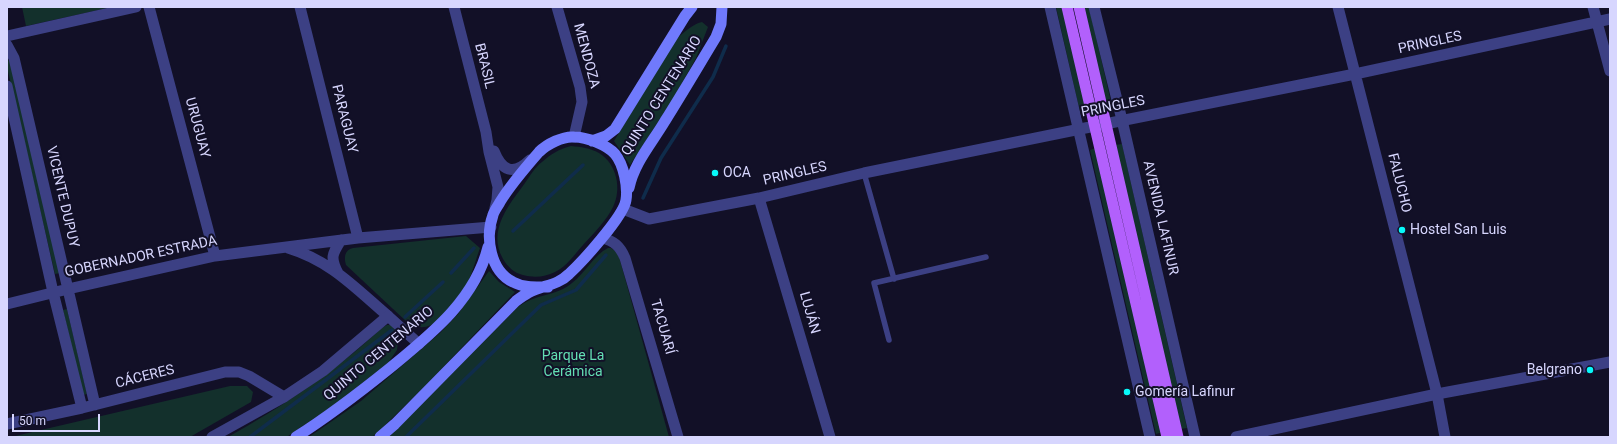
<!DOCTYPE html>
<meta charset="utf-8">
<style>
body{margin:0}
#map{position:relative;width:1617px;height:444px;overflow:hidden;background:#121027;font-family:Roboto,sans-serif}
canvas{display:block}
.frame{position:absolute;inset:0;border:8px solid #d7d6fe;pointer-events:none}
.scale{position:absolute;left:12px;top:414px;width:88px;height:18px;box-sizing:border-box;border:2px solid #d7d6fe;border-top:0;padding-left:5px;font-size:12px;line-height:14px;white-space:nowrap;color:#d7d6fe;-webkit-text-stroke:3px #121027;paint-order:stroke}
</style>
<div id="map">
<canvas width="1617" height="444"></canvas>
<div class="frame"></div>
<div class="scale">50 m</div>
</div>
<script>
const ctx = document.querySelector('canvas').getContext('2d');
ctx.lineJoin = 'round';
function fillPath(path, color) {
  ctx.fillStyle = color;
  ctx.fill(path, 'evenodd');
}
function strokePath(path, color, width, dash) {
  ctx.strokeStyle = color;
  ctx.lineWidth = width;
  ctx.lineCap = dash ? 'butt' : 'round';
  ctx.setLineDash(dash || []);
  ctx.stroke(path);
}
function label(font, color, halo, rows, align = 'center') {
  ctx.font = font + ' Roboto,sans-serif';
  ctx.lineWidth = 4;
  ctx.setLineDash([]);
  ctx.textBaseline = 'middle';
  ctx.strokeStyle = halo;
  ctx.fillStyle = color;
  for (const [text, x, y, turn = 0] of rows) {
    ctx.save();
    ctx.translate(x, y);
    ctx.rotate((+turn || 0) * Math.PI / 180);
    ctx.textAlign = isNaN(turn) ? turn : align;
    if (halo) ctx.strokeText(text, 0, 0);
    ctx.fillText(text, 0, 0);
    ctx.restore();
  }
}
const green = new Path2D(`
 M 22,7 L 112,7 L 26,26 Z
 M 1056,7 L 1063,7 L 1086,111 L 1080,112 Z
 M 1083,7 L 1089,7 L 1112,106 L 1105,108 Z
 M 702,22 L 708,27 L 696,58 L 673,99 L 630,165 L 614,141 L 676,39 C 684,33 692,24 702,22 Z
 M 10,60 L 60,273 L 55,274 L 7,67 L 7,61 Z
 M 1122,144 L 1187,428 L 1180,429 L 1115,145 Z
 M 571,146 C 581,147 590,148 599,153 C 617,164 622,189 613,207 C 606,221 594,233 583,245 C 575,254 566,267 555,272 C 545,277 534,278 523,275 C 514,273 507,266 503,259 C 487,230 509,205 525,183 C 530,176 535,167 542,162 C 551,154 559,149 571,146 Z
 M 1096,148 L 1163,432 L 1156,434 L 1090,150 Z
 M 466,236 L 480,248 C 476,259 473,270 469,280 C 465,289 440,321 431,325 C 423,329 415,327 408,323 L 346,265 C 344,258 344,250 353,248 Z
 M 608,248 L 611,248 L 618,253 L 669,437 L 389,437 L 518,307 C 535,294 557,296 572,283 C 585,273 594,255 608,248 Z
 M 489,271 L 499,282 L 515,292 L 424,387 L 378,432 L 372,437 L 309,437 L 361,401 L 440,333 L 458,314 Z
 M 67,309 L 87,394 L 83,395 L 63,310 Z
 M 387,325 L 391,325 L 399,334 L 397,350 L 388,363 L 334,405 L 288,436 L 286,437 L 228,437 C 285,405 334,372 382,328 Z
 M 230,386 L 247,386 L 253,392 L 251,402 L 190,437 L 11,437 Z`);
const stream = new Path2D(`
 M 643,198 L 661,158 L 713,77 L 726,46
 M 513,231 L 583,165
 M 451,273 L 474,248
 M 405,317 L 443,282
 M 250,437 L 392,330
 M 406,437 L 541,305 L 576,290 L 606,255`);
const service = new Path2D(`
 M 864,173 L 894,279
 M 889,340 L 874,283 L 986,257`);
const minor = new Path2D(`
 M 149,7 L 215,256
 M 300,7 L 358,238
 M 454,7 L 486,132 L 489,152 L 498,187 L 497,200 L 495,208
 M 1338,7 L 1437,394 L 1445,437
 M 1593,7 L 1610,71
 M 7,45 L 14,58 L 95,405
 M 7,86 L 53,292 L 82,408
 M 494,151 C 502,171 513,176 530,160
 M 759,198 L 830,437
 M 623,209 L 649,219 L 759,198 L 864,173 L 1095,126 L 1355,74 L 1610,19
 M 602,238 C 614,241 620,246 625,258 L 678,437
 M 288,248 C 331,261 355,288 388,316
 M 338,273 C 330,258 332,254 341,240
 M 7,304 L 68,289 L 215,256 L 358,238 L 491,227
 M 7,424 L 82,408 L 225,372 L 239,372 L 249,376 L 284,397
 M 1236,437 L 1437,394 L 1610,362`);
const tertiary = new Path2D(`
 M 557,7 L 580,87 L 582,102 L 574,137
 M 1050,7 L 1150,437
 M 1094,7 L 1122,120 L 1195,437
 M 7,36 L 136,7
 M 212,437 L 284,397 L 323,371 L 388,316 L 419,344`);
const secondary = new Path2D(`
 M 592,141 L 606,136 L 615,129 L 685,16 L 692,7
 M 629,188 C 634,163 652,143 665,121 C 682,94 699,65 716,37 L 721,24 L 722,7
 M 296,437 C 329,416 359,393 390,368 C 430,335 475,300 488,247
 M 380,437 L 395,424 L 516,301 C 520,298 524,295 528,293 C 542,285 557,286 569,274 C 582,262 624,216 626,200 C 628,187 624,165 615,154 C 607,145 587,137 574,137 C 563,136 547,144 539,152 C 525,168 511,184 500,202 C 498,206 494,211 493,215 C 485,237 490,271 513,282 C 524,288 536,287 548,287`);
const primary = new Path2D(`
 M 1067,7 L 1167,437
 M 1079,7 L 1178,437`);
const markers = [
 [715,173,4,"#07f9fa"],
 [1402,230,4,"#07f9fa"],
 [1590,370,4,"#07f9fa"],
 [1127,392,4,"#07f9fa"]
];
const streetNames = [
 ["PRINGLES",1430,43,-12],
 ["MENDOZA",586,56,75],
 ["BRASIL",484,66,76],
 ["QUINTO CENTENARIO",662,96,-58],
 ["PRINGLES",1113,107,-11],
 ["PARAGUAY",344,119,76],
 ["URUGUAY",197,128,75],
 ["PRINGLES",795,174,-13],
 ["FALUCHO",1399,183,76],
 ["VICENTE DUPUY",62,197,77],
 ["AVENIDA LAFINUR",1160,218,77],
 ["GOBERNADOR ESTRADA",141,257,-12],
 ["LUJÁN",809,313,74],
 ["TACUARÍ",662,327,74],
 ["QUINTO CENTENARIO",379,354,-40],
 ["CÁCERES",145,377,-14]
];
const poiNames = [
 ["OCA",723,173],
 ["Hostel San Luis",1410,230],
 ["Belgrano",1582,370,"right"],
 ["Gomería Lafinur",1135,392]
];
const parkNames = [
 ["Parque La",573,356],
 ["Cerámica",573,372]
];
fillPath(green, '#13302c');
strokePath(stream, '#0f2c4b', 3.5);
strokePath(service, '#3c4084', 5.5);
strokePath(minor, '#3c4084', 11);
strokePath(tertiary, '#3c4084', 11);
strokePath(secondary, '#707afc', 11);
strokePath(primary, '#b260fc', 11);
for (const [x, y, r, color] of markers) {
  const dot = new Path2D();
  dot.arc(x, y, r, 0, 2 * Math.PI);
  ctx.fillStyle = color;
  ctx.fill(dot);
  strokePath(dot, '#121027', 1.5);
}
label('14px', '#d7d6fe', '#121027', streetNames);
label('14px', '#d7d6fe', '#121027', poiNames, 'left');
label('14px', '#63deb3', '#121027', parkNames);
</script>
